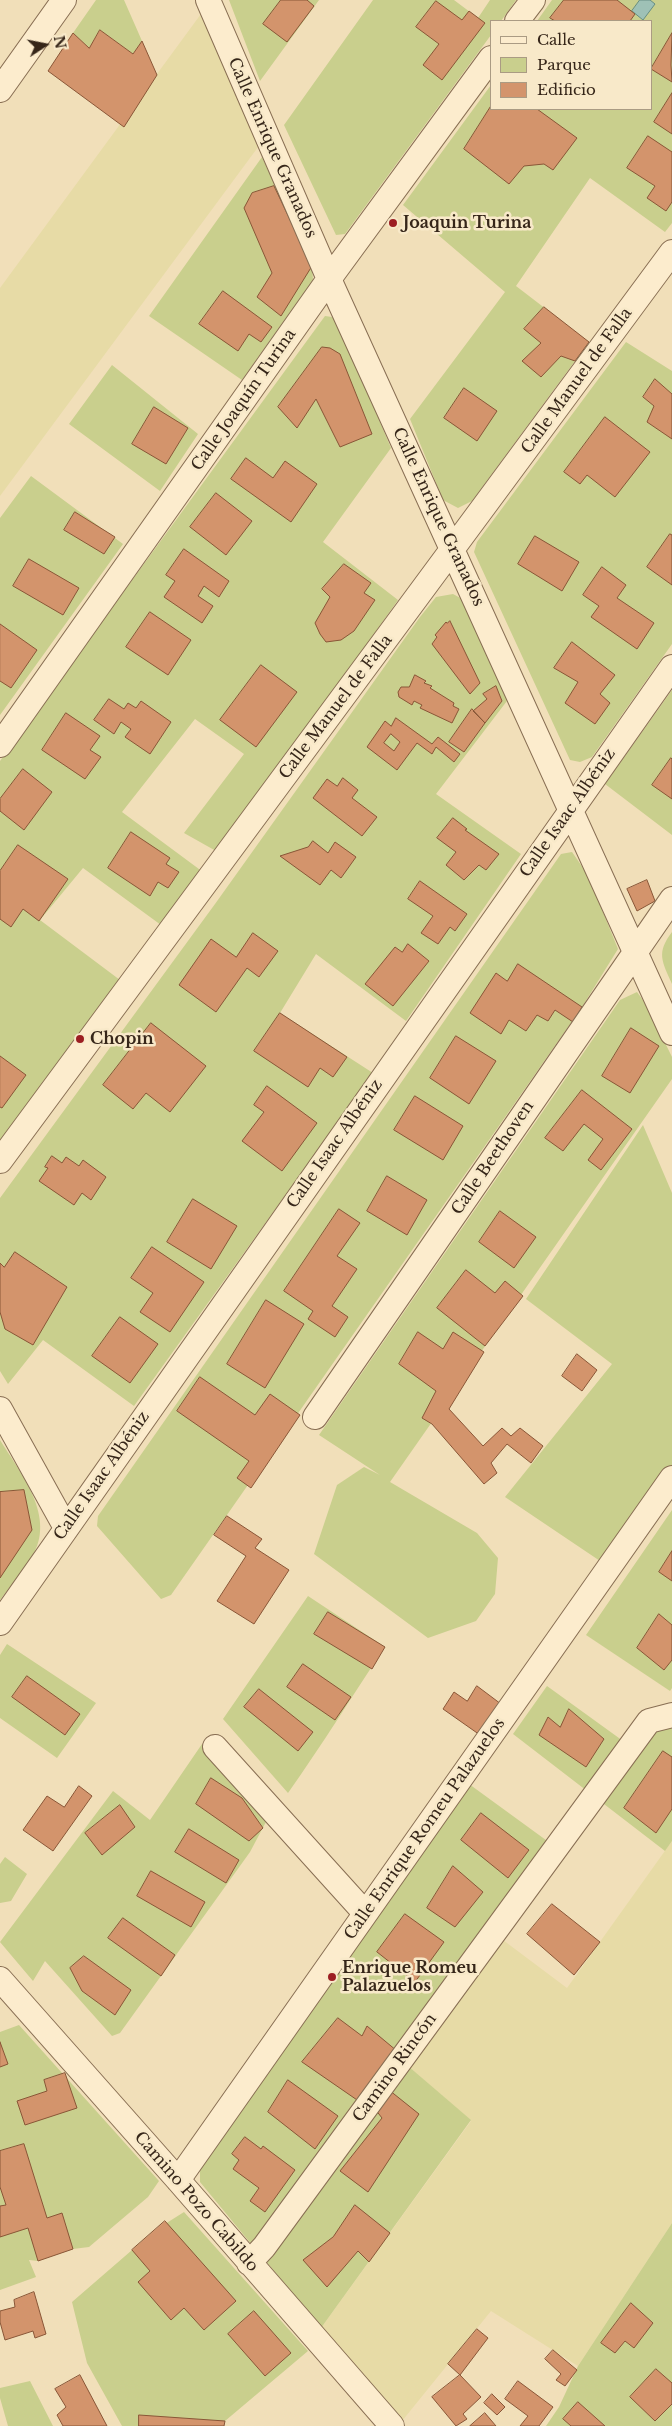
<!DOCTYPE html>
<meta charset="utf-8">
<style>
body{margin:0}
#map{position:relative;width:672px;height:2426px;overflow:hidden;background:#f1dfb9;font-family:"Libre Baskerville",serif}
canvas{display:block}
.legend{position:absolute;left:490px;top:20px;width:162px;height:90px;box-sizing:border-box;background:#f8e9c9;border:1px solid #aa9b83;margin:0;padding:6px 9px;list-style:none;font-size:15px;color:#362619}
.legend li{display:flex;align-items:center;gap:10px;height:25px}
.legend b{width:25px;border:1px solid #aa9b83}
.north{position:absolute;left:20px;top:20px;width:50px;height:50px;-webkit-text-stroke:4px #f8e9c9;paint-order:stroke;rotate:79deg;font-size:14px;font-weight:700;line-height:20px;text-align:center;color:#362619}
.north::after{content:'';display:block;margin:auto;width:18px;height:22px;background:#362619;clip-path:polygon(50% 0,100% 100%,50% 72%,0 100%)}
</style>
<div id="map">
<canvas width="672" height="2426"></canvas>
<ul class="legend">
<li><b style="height:6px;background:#fceccd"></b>Calle</li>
<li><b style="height:14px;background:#c9cf8d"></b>Parque</li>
<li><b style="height:14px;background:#d3946c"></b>Edificio</li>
</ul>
<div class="north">N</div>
</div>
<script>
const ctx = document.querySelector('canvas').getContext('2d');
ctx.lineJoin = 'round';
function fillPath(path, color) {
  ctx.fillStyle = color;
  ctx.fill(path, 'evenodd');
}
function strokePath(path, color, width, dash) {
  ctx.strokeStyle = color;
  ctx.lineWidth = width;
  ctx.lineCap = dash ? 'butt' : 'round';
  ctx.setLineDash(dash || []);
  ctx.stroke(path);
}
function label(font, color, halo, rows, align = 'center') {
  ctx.font = font + ' "Libre Baskerville",serif';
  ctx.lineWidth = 5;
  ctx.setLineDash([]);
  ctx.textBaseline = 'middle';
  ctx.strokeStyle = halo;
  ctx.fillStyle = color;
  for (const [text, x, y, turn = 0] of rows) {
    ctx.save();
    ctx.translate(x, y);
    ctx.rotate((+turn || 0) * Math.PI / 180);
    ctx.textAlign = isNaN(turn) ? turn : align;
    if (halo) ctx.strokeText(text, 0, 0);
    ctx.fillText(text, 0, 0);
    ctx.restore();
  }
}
const farmland = new Path2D(`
 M 209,3 L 267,135 L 0,496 L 0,288 Z
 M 672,1841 L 672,2223 L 578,2366 L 491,2311 L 398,2426 L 321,2328 L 471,2121 L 407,2065 L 499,1937 L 567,1988 Z`);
const green = new Path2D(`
 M 96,0 L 124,0 L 142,41 L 133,54 L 100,30 L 89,48 L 73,33 Z
 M 229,0 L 319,0 L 260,81 Z
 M 373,0 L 454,0 L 478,18 L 490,0 L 516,0 L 501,21 L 491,21 L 491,35 L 345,234 L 336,235 L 284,125 Z
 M 552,0 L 672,0 L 672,223 L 665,232 L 590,178 L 516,286 L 589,342 L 472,501 L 458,508 L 443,500 L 410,419 L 505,292 L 403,205 L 491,85 L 491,109 L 651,109 L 651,21 L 537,21 Z
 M 262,157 L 312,266 L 313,280 L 242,380 L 149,316 Z
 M 325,316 L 332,317 L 339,325 L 391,448 L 323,542 L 398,600 L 245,817 L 216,851 L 184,833 L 244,754 L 195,719 L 122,812 L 203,872 L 161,925 L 83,868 L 40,920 L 124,983 L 0,1143 L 0,761 Z
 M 626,342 L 672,371 L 672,644 L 592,757 L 580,762 L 570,760 L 474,552 L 477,542 Z
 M 112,365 L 198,434 L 160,491 L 69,424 Z
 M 31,476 L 123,544 L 0,715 L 0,518 Z
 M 453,594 L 464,600 L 510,697 L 436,794 L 521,854 L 406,1021 L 316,954 L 280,1013 L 373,1073 L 134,1406 L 43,1340 L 8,1384 L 0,1371 L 0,1198 L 215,904 L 420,617 L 436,597 Z
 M 672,690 L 672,835 L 605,784 Z
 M 572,852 L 588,875 L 618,949 L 582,1007 L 171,1595 L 161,1599 L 97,1526 L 98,1516 L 561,854 Z
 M 672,932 L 672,984 C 662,961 656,953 672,932 Z
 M 637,992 L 646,1004 L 672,1057 L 672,1079 L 390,1482 L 477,1533 L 498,1558 L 495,1594 L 476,1621 L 428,1638 L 314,1554 L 337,1485 L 364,1467 L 380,1475 L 319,1435 L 620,1000 Z
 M 643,1125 L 672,1193 L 672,1478 L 609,1567 L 505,1497 L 612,1364 L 526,1299 Z
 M 0,1440 C 19,1471 55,1514 34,1553 C 25,1569 11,1585 0,1600 Z
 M 672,1510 L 672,1688 L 670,1691 L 586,1635 Z
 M 308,1596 L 385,1647 C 352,1696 322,1745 288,1793 L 223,1719 Z
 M 7,1644 L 96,1703 L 57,1758 L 0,1718 L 0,1655 Z
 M 547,1686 L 630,1746 L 672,1715 L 672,1841 L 665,1851 L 513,1734 Z
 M 202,1744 L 267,1820 L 250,1852 L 120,2033 L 112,2036 L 45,1961 L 33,1981 L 0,1942 L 113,1791 L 150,1820 Z
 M 469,1784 L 550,1843 L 252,2245 L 200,2182 L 200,2165 Z
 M 5,1857 L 27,1874 L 11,1901 L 0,1903 L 0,1864 Z
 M 19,2025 L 159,2181 L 148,2197 L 89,2247 L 73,2249 L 38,2261 L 29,2260 L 36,2277 L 0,2290 L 0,2032 Z
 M 407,2065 L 471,2120 L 321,2328 L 265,2260 Z
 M 184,2212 L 308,2351 L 225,2421 L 224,2426 L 122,2426 L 87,2363 L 72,2302 L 154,2231 Z
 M 672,2223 L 672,2426 L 546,2426 L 559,2407 L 578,2366 Z
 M 30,2381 L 53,2426 L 8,2426 L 0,2398 L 0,2388 Z`);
const water = new Path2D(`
 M 640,0 L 650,0 L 655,4 L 643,20 L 632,11 Z`);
const building = new Path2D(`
 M 281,0 L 307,0 L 314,6 L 287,42 L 263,24 Z
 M 564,0 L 617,0 L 635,14 L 630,21 L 555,21 L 550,18 Z
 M 436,1 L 462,20 L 469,11 L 485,23 L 442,80 L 423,65 L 439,44 L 416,27 Z
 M 100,30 L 133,54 L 142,41 L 157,75 L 124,127 L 48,71 L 73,33 L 89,48 Z
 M 672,33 L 671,65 L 672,82 L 651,69 Z
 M 672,93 L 672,134 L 654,122 Z
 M 491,106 L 491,109 L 537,109 L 577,138 L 553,170 L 544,164 L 524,166 L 509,184 L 464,149 Z
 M 648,136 L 672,152 L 672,202 L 666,211 L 647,198 L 655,186 L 627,168 Z
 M 274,186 L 312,266 L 281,316 L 257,297 L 272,273 L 244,208 L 252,193 Z
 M 223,291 L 272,327 L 261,342 L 249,334 L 238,351 L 199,324 Z
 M 544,307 L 589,342 L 575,361 L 561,356 L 541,377 L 522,361 L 541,343 L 524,329 Z
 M 322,347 L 330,348 L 340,354 L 372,434 L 340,447 L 316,399 L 297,428 L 278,407 Z
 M 655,379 L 672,394 L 672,439 L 647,422 L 654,406 L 643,397 Z
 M 464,388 L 497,411 L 477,441 L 444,418 Z
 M 154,407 L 188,428 L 166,464 L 132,444 Z
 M 605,417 L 650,452 L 615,497 L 587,475 L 580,484 L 564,472 Z
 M 246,458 L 273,478 L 285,461 L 317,484 L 291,522 L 231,479 Z
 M 216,493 L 252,521 L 226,555 L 190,527 Z
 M 75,512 L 115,537 L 104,554 L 64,530 Z
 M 670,534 L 672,535 L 672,585 L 647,567 Z
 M 535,536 L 579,562 L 562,591 L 518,564 Z
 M 184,549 L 229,581 L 219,597 L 204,586 L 198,596 L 213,606 L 202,623 L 164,597 L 175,581 L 166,575 Z
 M 29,559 L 79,588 L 63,615 L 13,586 Z
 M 344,564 L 371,583 L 364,593 L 375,600 L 354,631 L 341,640 L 326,642 L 320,634 L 315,623 L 330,597 L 322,589 Z
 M 602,567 L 626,585 L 617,598 L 654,623 L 637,649 L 591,617 L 599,606 L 583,595 Z
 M 150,612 L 191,640 L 168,675 L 126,647 Z
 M 450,621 L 480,683 L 470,694 L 432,644 L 437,637 L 435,635 L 446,622 L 447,623 Z
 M 0,624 L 37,650 L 11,688 L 0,681 Z
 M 572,642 L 615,675 L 600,694 L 610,703 L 595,724 L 565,703 L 578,682 L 554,668 Z
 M 261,665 L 297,692 L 256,747 L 220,720 Z
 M 415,675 L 426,681 L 424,683 L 432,686 L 430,688 L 454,703 L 453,706 L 459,709 L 452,723 L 420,708 L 422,705 L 414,701 L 412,705 L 399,697 L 398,692 L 401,687 L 409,687 Z
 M 496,686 L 502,701 L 485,723 L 473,711 L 487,699 L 483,694 Z
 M 109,699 L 124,709 L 128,703 L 136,708 L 141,701 L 171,722 L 150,754 L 125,737 L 131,729 L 121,722 L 114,734 L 94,720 Z
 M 472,709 L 485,723 L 464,752 L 449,742 Z
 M 66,713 L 100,736 L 90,750 L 101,757 L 85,779 L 42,750 Z
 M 396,718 L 432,744 L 438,737 L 460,754 L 454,762 L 436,747 L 432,754 L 417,743 L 397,770 L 367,747 L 385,721 L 391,726 ZM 391,734 L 400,742 L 394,751 L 384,743 Z
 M 671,758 L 672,759 L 672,799 L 652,785 Z
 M 23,769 L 52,792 L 24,830 L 0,811 L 0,799 Z
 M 343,778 L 358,790 L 352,798 L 377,817 L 362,836 L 313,798 L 327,779 L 337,786 Z
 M 453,818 L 467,829 L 465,830 L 499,854 L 486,870 L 479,865 L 464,880 L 446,865 L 456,852 L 437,838 Z
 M 131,832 L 170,858 L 166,864 L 179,872 L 168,888 L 158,882 L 150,896 L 108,868 Z
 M 313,841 L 328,853 L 335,842 L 356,857 L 341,878 L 331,870 L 320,885 L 280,856 L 308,847 Z
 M 18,845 L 68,879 L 39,921 L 23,909 L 11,927 L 0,919 L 0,871 Z
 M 647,880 L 655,901 L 637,911 L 627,889 Z
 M 420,881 L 467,914 L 455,931 L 450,927 L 438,944 L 421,933 L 433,916 L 408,899 Z
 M 253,933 L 278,951 L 259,977 L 247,968 L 216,1012 L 179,985 L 211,939 L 236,957 Z
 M 408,944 L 429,961 L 393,1006 L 365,984 L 395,947 L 402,952 Z
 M 518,964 L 582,1007 L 573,1022 L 555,1010 L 548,1021 L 537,1015 L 526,1031 L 509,1020 L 501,1034 L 470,1013 L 496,973 L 507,981 Z
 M 280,1013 L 347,1057 L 333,1077 L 320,1068 L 308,1087 L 254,1051 Z
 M 151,1023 L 206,1066 L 170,1112 L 146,1093 L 133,1109 L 103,1085 Z
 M 631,1028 L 659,1046 L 630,1093 L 602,1076 Z
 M 456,1036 L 496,1061 L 469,1104 L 430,1078 Z
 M 0,1056 L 26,1075 L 2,1108 L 0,1107 Z
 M 267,1086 L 317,1123 L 282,1171 L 242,1141 L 264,1112 L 254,1105 Z
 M 582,1090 L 632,1129 L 601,1170 L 588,1160 L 603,1139 L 584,1124 L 563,1151 L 545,1138 Z
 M 415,1096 L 463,1126 L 443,1160 L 394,1130 Z
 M 52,1156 L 62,1163 L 66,1157 L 79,1166 L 83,1160 L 106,1177 L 91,1200 L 82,1193 L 74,1205 L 39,1181 L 48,1168 L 45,1167 Z
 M 387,1176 L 427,1200 L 407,1235 L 367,1211 Z
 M 193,1199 L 237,1226 L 211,1269 L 167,1242 Z
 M 339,1209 L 360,1223 L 337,1256 L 357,1269 L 332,1306 L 348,1317 L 335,1337 L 308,1319 L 313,1311 L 284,1291 Z
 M 500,1211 L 536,1237 L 514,1268 L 479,1242 Z
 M 152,1247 L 204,1282 L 170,1332 L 140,1312 L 153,1293 L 131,1278 Z
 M 15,1252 L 67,1287 L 33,1345 L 5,1329 L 0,1312 L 0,1263 L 4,1267 Z
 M 466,1270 L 495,1293 L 505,1281 L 523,1296 L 485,1346 L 437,1308 Z
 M 266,1300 L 304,1324 L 265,1388 L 227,1364 Z
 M 120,1317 L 158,1344 L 130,1383 L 92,1356 Z
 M 418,1332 L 443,1349 L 453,1332 L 484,1352 L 449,1409 L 483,1446 L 502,1428 L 511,1436 L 520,1428 L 543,1446 L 531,1463 L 507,1444 L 491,1463 L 497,1473 L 484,1484 L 432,1424 L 422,1418 L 436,1391 L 399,1364 Z
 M 577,1354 L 597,1370 L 582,1391 L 562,1376 Z
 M 200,1377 L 255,1415 L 270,1394 L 300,1415 L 251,1488 L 237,1478 L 249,1461 L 177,1411 Z
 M 24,1490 L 32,1530 L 0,1578 L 0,1492 Z
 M 227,1516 L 262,1539 L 255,1548 L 289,1570 L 254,1624 L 217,1601 L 246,1556 L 214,1535 Z
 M 672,1551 L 672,1581 L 659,1572 Z
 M 328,1612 L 385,1647 L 372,1669 L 314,1634 Z
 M 659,1614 L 672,1625 L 672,1660 L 664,1670 L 637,1648 Z
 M 303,1664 L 351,1697 L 335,1720 L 287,1687 Z
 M 27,1676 L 80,1714 L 65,1735 L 12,1697 Z
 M 477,1686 L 501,1704 L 480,1735 L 443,1709 L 454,1692 L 467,1701 Z
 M 259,1689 L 313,1732 L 298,1751 L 244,1707 Z
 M 569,1709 L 604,1739 L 586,1767 L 539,1735 L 548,1717 L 560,1727 Z
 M 663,1751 L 672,1757 L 672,1809 L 656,1833 L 624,1808 Z
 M 211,1778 L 242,1798 L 263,1828 L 249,1841 L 196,1804 Z
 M 79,1786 L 92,1796 L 53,1851 L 23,1830 L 47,1796 L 64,1807 Z
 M 120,1805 L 135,1827 L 102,1855 L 85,1833 Z
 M 481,1813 L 529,1850 L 508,1878 L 461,1840 Z
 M 189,1829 L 239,1860 L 226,1883 L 175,1852 Z
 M 453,1866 L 483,1892 L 455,1927 L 427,1908 Z
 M 151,1871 L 205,1902 L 191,1927 L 137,1896 Z
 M 552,1904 L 600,1942 L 574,1975 L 527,1934 Z
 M 405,1914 L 444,1942 L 415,1982 L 377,1952 Z
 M 123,1918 L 175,1955 L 161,1976 L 108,1938 Z
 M 84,1956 L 131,1990 L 115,2015 L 82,1991 L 70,1968 Z
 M 338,2018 L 362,2036 L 367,2026 L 397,2051 L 360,2102 L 302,2062 Z
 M 0,2042 L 8,2064 L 0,2067 Z
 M 65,2073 L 77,2108 L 25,2125 L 17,2101 L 47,2091 L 44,2080 Z
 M 288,2080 L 338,2116 L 315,2149 L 268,2112 Z
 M 389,2090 L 419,2114 L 368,2192 L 340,2171 L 382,2118 L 375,2109 Z
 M 245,2137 L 261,2149 L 263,2146 L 295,2170 L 265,2212 L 250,2201 L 259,2188 L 233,2169 L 239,2160 L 232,2154 Z
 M 24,2144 L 47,2218 L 62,2213 L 73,2249 L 38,2261 L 28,2228 L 0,2237 L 0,2206 L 6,2205 L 0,2187 L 0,2151 Z
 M 355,2205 L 390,2233 L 369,2262 L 358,2251 L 327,2287 L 303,2260 L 333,2237 Z
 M 165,2221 L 236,2301 L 204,2330 L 184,2308 L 171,2320 L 138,2282 L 150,2271 L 132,2250 Z
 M 34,2292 L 46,2334 L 35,2338 L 33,2331 L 5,2340 L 0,2322 L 0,2311 L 15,2307 L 14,2300 Z
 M 631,2303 L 653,2323 L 634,2348 L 625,2341 L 615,2353 L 601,2343 Z
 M 254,2311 L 291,2353 L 265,2376 L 228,2334 Z
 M 477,2329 L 488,2338 L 460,2375 L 448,2364 Z
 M 553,2350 L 577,2370 L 565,2386 L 556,2380 L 561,2374 L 545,2359 Z
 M 656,2369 L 672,2383 L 672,2404 L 655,2421 L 630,2397 Z
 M 80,2375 L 107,2426 L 63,2426 L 57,2415 L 66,2407 L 55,2389 Z
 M 460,2375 L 481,2397 L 463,2414 L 467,2419 L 456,2426 L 432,2397 Z
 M 518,2381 L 553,2407 L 539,2426 L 520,2426 L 528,2416 L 505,2399 Z
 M 492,2394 L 505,2407 L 497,2415 L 484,2403 Z
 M 578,2402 L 605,2426 L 571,2426 L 563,2419 Z
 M 485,2413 L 496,2426 L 470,2426 Z
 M 139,2415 L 225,2421 L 224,2426 L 139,2426 Z`);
const minor = new Path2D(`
 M 208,0 L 329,279 L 672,1033
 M 517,21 L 533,0
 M 0,90 L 64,0
 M 0,745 L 329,279 L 491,58
 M 0,1161 L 672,252
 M 0,1409 L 66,1528
 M 315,1417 L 672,899
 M 0,1623 L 672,667
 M 215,1747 L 365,1913
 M 0,1979 L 178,2180 L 392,2426
 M 178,2180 L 672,1478
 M 249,2263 L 264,2247 L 649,1721 L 672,1715`);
const markers = [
 [393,223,5,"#9c1e22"],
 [80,1039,5,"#9c1e22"],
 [332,1977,5,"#9c1e22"]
];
const streetNames = [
 ["Calle Enrique Granados",272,148,66],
 ["Calle Manuel de Falla",577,381,-54],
 ["Calle Joaquín Turina",244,400,-55],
 ["Calle Enrique Granados",438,517,65],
 ["Calle Manuel de Falla",336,707,-53],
 ["Calle Isaac Albéniz",568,813,-55],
 ["Calle Isaac Albéniz",335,1144,-55],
 ["Calle Beethoven",493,1158,-56],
 ["Calle Isaac Albéniz",102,1476,-55],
 ["Calle Enrique Romeu Palazuelos",425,1829,-55],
 ["Camino Rincón",395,2068,-54],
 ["Camino Pozo Cabildo",196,2202,49]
];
const poiNames = [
 ["Joaquin Turina",403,223],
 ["Chopin",90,1039],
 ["Enrique Romeu",342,1968],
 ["Palazuelos",342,1986]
];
fillPath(farmland, '#e7dba6');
fillPath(green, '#c9cf8d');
fillPath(water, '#9ec1b6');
strokePath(water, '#668e83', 1);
fillPath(building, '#d3946c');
strokePath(building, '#895637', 1);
strokePath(minor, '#886e53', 26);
strokePath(minor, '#fceccd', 24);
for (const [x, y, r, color] of markers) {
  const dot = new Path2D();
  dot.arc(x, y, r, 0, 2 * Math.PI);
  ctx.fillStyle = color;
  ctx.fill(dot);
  strokePath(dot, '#f8e9c9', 2);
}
label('16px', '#362619', '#f8e9c9', streetNames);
label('bold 16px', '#362619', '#f8e9c9', poiNames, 'left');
</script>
